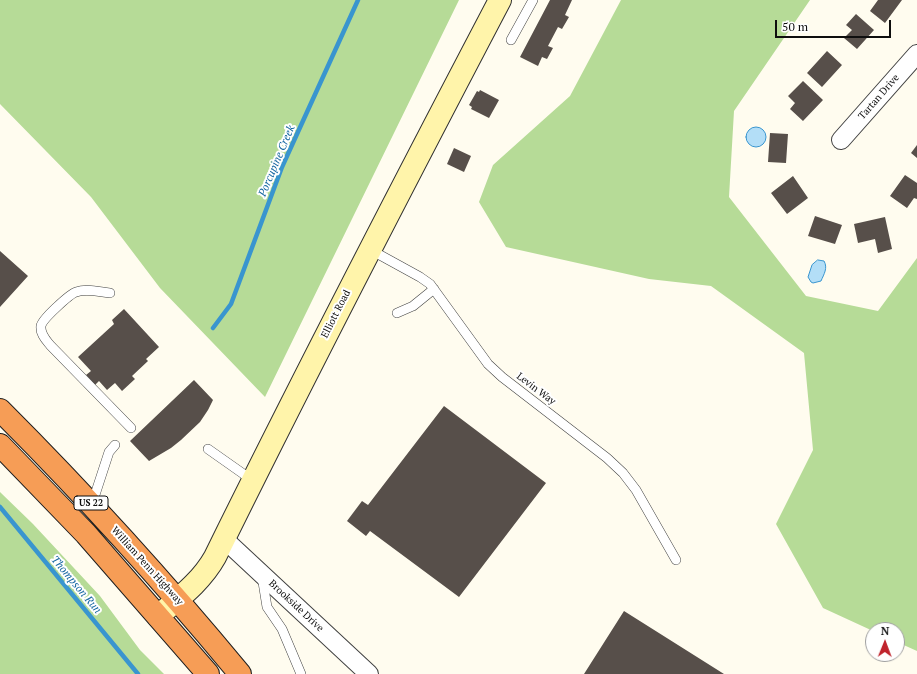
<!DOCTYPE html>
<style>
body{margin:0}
#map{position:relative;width:917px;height:674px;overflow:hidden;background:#fffcef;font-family:"PT Serif",serif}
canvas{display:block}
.north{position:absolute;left:865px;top:622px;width:40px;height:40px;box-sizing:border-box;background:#fff;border:1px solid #9f9f9f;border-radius:50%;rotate:1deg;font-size:11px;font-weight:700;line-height:16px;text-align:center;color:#0e0e0e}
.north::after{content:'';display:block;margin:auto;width:14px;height:18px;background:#c0242d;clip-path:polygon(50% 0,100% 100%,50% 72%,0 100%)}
.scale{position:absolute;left:775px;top:20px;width:116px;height:18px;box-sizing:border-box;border:2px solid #0e0e0e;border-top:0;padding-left:5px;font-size:12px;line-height:14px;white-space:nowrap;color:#0e0e0e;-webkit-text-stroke:3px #fff;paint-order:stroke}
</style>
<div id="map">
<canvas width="917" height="674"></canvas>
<div class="north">N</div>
<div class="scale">50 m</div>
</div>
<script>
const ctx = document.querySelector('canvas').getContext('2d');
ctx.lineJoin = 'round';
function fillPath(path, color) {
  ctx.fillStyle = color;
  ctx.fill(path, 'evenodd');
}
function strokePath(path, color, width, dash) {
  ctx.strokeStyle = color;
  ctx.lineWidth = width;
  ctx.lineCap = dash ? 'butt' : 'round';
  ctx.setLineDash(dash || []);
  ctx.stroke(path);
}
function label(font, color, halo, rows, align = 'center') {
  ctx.font = font + ' "PT Serif",serif';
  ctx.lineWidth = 4;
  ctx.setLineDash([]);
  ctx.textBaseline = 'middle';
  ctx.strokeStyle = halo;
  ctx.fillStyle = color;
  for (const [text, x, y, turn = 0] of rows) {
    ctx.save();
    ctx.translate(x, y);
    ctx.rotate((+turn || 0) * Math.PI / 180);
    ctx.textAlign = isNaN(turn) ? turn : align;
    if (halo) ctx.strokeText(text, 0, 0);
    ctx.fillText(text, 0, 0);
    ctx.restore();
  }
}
const forest = new Path2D(`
 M 0,0 L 459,0 L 265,397 L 160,288 L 91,197 L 0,104 Z
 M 621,0 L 810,0 L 734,111 L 729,197 L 806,296 L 878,311 L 917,258 L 917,651 L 897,642 L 897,630 L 873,630 L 873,631 L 823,608 L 776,524 L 813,450 L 804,353 L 711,286 L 649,279 L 506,247 L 479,202 L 493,165 L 570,96 Z
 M 0,492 L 33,524 L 100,596 L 140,650 L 164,674 L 0,674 Z`);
const water = new Path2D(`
 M746 137a10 10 0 1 1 20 0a10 10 0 1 1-20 0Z
 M 818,260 L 824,261 C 828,268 824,274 821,281 L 813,283 L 811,282 L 808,277 L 812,265 Z`);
const stream = new Path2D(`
 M 213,328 L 231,304 L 282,167 L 358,0
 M 0,507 L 138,674`);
const building = new Path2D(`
 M 550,0 L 572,0 L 565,15 L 569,17 L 562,29 L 558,27 L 548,46 L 553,48 L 547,59 L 542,57 L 538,66 L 520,57 Z
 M 878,0 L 902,0 L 885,23 L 870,11 Z
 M 856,14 L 874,30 L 857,49 L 844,38 L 852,30 L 846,25 Z
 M 827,51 L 842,65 L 822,87 L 807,73 Z
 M 803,81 L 823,100 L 803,121 L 790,109 L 795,103 L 788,96 Z
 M 480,90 L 499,100 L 489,118 L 471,109 L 472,107 L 469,105 L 477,91 L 479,92 Z
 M 770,133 L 788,134 L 786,163 L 768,162 Z
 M 917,145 L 917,158 L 911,153 Z
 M 454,148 L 471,156 L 464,172 L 447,164 Z
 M 905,175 L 917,183 L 917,199 L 914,198 L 907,208 L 890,196 Z
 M 793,176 L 808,198 L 787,214 L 771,193 Z
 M 815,216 L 842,225 L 835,244 L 808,236 Z
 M 885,217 L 892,249 L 878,253 L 875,239 L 858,243 L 854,224 Z
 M 0,251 L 28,276 L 0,307 Z
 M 124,309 L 159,347 L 146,359 L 148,361 L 132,376 L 135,379 L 122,391 L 115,383 L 107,390 L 99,381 L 95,385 L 86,375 L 91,371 L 78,357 L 114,324 L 112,320 Z
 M 194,380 L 213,400 L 208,410 L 200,422 L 181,440 L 171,448 L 149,461 L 130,441 Z
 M 444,406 L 546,483 L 459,597 L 370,531 L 366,536 L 347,521 L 362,501 L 368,505 Z
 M 624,611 L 724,674 L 584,674 Z`);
const lane = new Path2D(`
 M 511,40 L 533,0
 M 369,249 L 420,277 L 430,284 L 488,364 L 502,377 L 607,458 L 623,473 L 636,490 L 676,560
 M 110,293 C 99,292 87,288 76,292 C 70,294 42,319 41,326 C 40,334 46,340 50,345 L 131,428
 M 397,313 L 413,306 L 434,289
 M 208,449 L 252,480
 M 92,504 L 109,452 L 115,445
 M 262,576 L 267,607 L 282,629 L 301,674`);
const street = new Path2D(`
 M 841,140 L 917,54
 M 224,539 L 369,674`);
const secondary = new Path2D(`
 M 158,616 C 179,598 201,582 215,557 C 307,370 403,185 500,0`);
const highway = new Path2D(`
 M 0,410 C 84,494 164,582 240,674
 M 0,445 L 86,534 L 208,674`);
const shields = [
 [91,503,34]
];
const shieldNames = [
 ["US 22",91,503]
];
const streetNames = [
 ["Tartan Drive",879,97,-49],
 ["Elliott Road",336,314,-63],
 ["Levin Way",536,389,37],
 ["William Penn Highway",147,566,48],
 ["Brookside Drive",296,606,43]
];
const waterNames = [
 ["Porcupine Creek",277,161,-67],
 ["Thompson Run",76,585,50]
];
fillPath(forest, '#b6db97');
fillPath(water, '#b3def7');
strokePath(water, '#3995cf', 1);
strokePath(stream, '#3995cf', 4.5);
fillPath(building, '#574f4a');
strokePath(lane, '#414141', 10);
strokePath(street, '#414141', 20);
strokePath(secondary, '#303030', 24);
strokePath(highway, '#1f1f1f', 24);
strokePath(lane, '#fff', 9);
strokePath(street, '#fff', 18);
strokePath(secondary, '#fff4aa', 22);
strokePath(highway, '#f69d56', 22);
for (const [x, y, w] of shields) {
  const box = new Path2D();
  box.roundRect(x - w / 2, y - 7, w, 14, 3);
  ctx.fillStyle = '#fff';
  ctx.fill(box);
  strokePath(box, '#0e0e0e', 1);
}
label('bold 9px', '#0e0e0e', null, shieldNames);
label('10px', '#0e0e0e', '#fff', streetNames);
label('italic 11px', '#1566a1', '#fff', waterNames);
</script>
